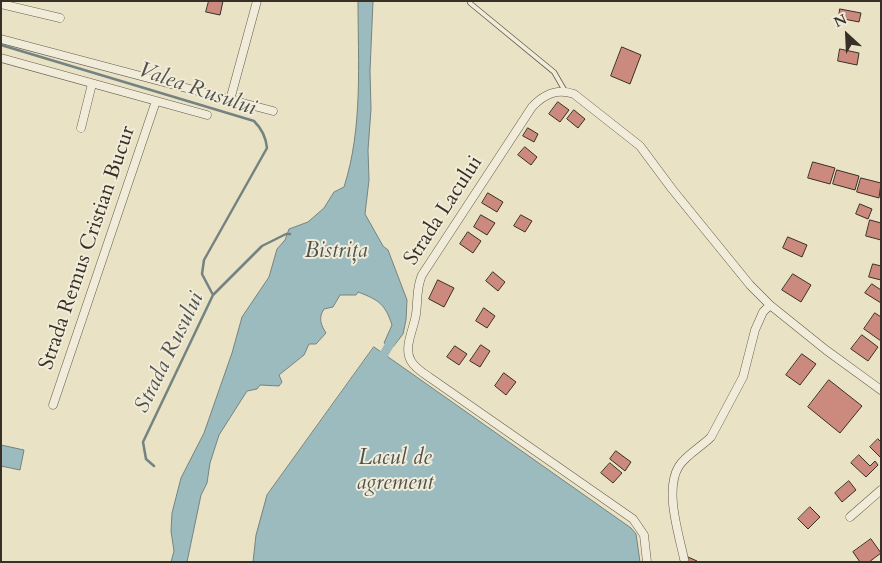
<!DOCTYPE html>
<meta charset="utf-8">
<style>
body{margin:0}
#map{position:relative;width:882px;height:563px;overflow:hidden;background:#e9e2c5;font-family:Cardo,serif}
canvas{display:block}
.frame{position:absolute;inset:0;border:2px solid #382f26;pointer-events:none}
.north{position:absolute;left:822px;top:10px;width:50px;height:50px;-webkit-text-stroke:4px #f1ecd9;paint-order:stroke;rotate:335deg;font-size:14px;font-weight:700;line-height:20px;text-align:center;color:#382f26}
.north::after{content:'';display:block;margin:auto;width:18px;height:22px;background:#382f26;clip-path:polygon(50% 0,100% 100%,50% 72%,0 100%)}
</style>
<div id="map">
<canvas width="882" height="563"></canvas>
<div class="frame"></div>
<div class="north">N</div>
</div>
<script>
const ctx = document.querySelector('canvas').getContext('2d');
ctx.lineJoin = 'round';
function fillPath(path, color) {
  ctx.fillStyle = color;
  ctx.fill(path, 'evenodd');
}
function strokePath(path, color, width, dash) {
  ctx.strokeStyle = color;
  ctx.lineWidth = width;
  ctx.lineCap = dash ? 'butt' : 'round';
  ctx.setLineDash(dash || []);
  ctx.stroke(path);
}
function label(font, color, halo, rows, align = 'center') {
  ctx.font = font + ' Cardo,serif';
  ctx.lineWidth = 4;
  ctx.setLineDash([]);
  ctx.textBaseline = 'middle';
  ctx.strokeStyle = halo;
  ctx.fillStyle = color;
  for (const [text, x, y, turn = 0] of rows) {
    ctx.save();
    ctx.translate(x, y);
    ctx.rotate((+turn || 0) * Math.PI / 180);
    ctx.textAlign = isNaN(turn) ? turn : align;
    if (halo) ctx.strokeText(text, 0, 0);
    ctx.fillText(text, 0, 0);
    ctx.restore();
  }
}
const water = new Path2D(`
 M 358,1 L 373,1 L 370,71 L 371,109 L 368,150 L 369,180 L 365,214 L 383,246 L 388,250 L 407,300 L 406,320 L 403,334 L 393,347 L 384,343 L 392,325 C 385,304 379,300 358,292 L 356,295 L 340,295 L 333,307 L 324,309 C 318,318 321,325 326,333 L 316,344 L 309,344 L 304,355 L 279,375 L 282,382 L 279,386 L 260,385 L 257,389 L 247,391 L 219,435 L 210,463 L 207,483 L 201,495 L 187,562 L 171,562 L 174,551 L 171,531 L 172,513 L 181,478 L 204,433 L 232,353 L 242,317 L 269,277 L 277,249 L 285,240 L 289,229 L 308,222 L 324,208 L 334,192 L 344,187 C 363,128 358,63 358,1 Z
 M 374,347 L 631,528 L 636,534 L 640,562 L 253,562 L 256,535 L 267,495 Z
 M 1,445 L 24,450 L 20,470 L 1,466 Z`);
const stream = new Path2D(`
 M 1,45 L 254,121 C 262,129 266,137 267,148 L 204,260 L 202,274 L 213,295
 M 154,466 L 146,459 L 143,442 L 213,295 L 262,246 L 286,234 L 290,234`);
const canal = new Path2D(`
 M 384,354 L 394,337`);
const building = new Path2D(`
 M 209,1 L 223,1 L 220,15 L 206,12 Z
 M 840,9 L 861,13 L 859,22 L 839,18 Z
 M 622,47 L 641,55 L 630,84 L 611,76 Z
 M 840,49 L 859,53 L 857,65 L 838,61 Z
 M 558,102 L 569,110 L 560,122 L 549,114 Z
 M 574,110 L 585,119 L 578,128 L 567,119 Z
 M 528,128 L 538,134 L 534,142 L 523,136 Z
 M 525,147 L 537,157 L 531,165 L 518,155 Z
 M 813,162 L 835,168 L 830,184 L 808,178 Z
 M 837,170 L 859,176 L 855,190 L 833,184 Z
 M 861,178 L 881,183 L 879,198 L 857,192 Z
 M 488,193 L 503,202 L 497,212 L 482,203 Z
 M 860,204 L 872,209 L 868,219 L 856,214 Z
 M 481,215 L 495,223 L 487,235 L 474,227 Z
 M 521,215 L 532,221 L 525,232 L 514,226 Z
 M 870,220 L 881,223 L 881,240 L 866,236 Z
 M 468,232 L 481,241 L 473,253 L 460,244 Z
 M 788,237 L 807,245 L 802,257 L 783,248 Z
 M 873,264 L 881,266 L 881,280 L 869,277 Z
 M 493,272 L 505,282 L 498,291 L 486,281 Z
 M 793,274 L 811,285 L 801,302 L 782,290 Z
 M 438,280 L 454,288 L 444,307 L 429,299 Z
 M 872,284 L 881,290 L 881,303 L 865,293 Z
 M 484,308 L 495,316 L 487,328 L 476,321 Z
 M 875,313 L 881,317 L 881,341 L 864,329 Z
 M 862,335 L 878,347 L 868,361 L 851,349 Z
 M 481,345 L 490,351 L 480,367 L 470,361 Z
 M 455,346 L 467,354 L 459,365 L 447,357 Z
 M 802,354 L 816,364 L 800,385 L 786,375 Z
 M 504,373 L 516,382 L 506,395 L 495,386 Z
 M 829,380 L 862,406 L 840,433 L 808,407 Z
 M 878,439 L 881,442 L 881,458 L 870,447 Z
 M 616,451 L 631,462 L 625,471 L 610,459 Z
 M 859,455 L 870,466 L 875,461 L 878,465 L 866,477 L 851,463 Z
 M 610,463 L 622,473 L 613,483 L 601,473 Z
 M 849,481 L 856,490 L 842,502 L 835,493 Z
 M 810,507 L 820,517 L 808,529 L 798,519 Z
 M 871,539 L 881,553 L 869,562 L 860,562 L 853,552 Z
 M 688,557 L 697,561 L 697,562 L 686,562 Z`);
const service = new Path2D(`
 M 470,3 L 554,72 L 565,91`);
const minor = new Path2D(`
 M 1,4 L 60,18
 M 1,39 L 273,111
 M 1,58 L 207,115
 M 230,100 L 257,1
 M 81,128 L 92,84
 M 53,405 L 156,101
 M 850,517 L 881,490
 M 684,559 C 679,534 664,490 679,466 C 686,455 701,447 711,437 L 743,377 L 755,330 L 763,312 L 770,305
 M 647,562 L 644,535 L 633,519 L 429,377 C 423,373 415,368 411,361 C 403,347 414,329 416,314 C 418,301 416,288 422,275 L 532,107 C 544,94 557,88 574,94 L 640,146 L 672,189 L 750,285 L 770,305 L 826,350 L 881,390`);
const streetNames = [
 ["Strada Lacului",444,211,-57],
 ["Strada Remus Cristian Bucur",88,248,-71]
];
const waterNames = [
 ["Valea Rusului",197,90,19],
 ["Bistrița",336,252],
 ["Strada Rusului",170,353,-64],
 ["Lacul de",395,459],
 ["agrement",395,484]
];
fillPath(water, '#9cbbbe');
strokePath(water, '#748381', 1);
strokePath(stream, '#748381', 2.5);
strokePath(canal, '#9cbbbe', 9);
fillPath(building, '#cc8a7f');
strokePath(building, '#382f26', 1);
strokePath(service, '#645c4e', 5.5);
strokePath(minor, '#645c4e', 9);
strokePath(service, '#f1ecd9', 4);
strokePath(minor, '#f1ecd9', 8);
label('21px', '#382f26', '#f1ecd9', streetNames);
label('italic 22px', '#51524c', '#f1ecd9', waterNames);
</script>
